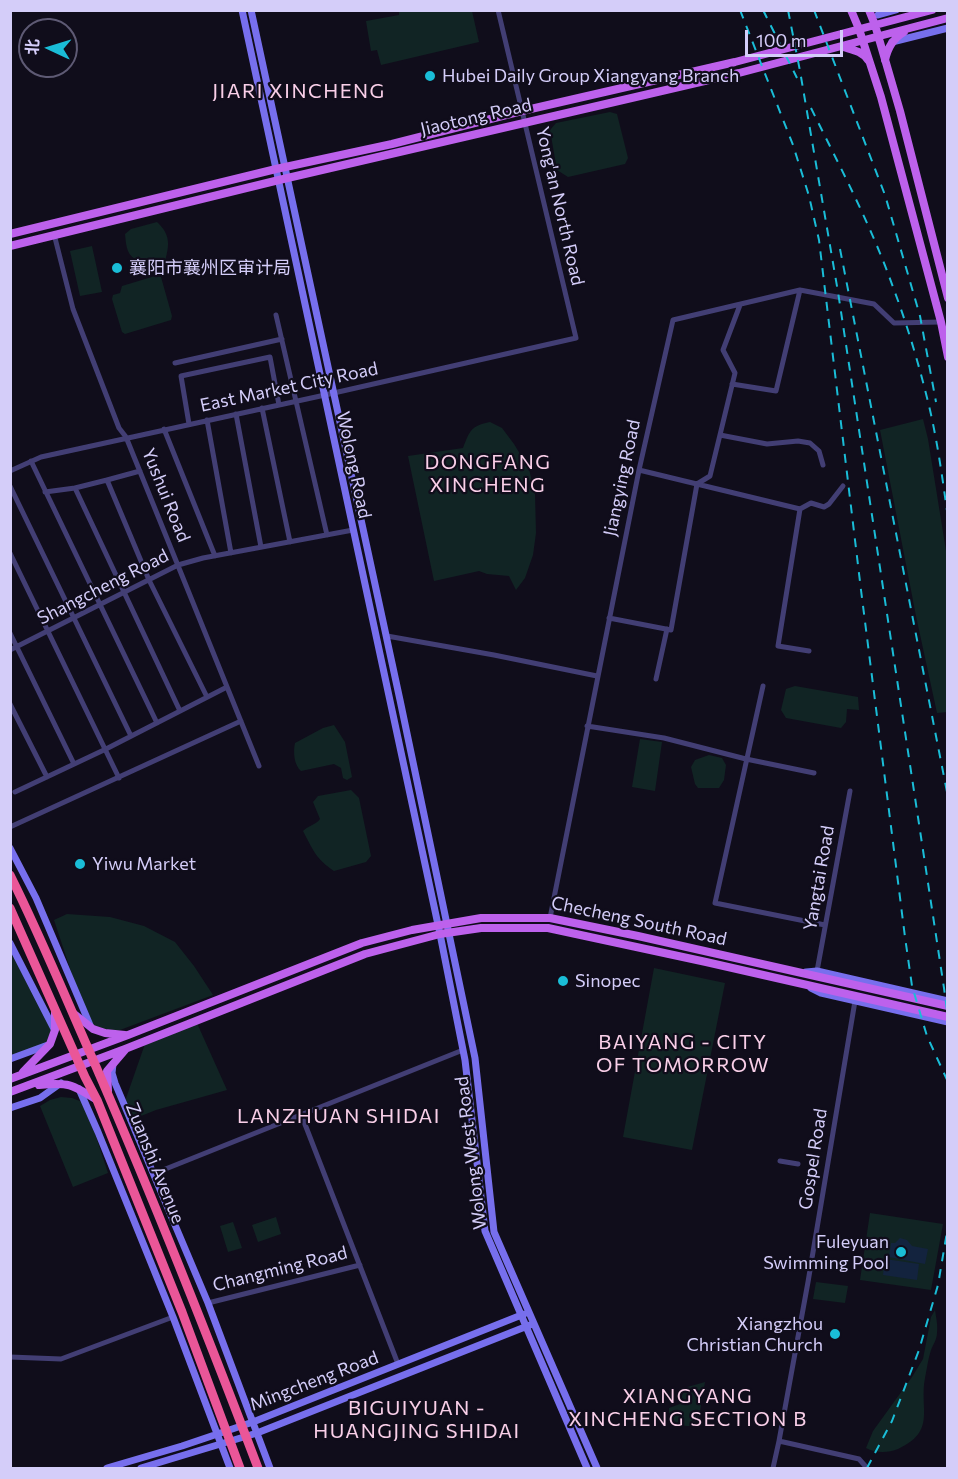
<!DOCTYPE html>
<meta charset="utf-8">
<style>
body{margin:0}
#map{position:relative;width:958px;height:1479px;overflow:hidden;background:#100d1b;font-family:Commissioner,"Noto Sans SC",sans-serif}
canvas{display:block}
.frame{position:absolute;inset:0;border:12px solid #d4cdf9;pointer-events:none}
.north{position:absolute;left:18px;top:18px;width:60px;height:60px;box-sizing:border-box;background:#100d1b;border:2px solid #5e5a74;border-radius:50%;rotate:274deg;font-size:16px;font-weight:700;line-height:24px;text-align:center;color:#d4cdf9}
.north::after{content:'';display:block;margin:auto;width:21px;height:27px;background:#1abdd7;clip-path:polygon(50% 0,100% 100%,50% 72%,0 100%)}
.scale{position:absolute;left:745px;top:30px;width:98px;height:27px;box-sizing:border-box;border:3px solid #d4cdf9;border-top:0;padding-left:8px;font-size:18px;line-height:21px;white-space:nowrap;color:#d4cdf9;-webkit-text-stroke:4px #100d1b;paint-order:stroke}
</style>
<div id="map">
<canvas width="958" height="1479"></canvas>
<div class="frame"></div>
<div class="north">北</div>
<div class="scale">100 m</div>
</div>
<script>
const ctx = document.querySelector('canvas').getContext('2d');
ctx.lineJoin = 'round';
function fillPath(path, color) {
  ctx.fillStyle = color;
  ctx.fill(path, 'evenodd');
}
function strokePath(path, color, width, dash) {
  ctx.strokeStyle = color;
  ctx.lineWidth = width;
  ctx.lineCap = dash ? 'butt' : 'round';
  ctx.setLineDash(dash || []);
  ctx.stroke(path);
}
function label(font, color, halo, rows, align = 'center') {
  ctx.font = font + ' Commissioner,"Noto Sans SC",sans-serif';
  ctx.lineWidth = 4.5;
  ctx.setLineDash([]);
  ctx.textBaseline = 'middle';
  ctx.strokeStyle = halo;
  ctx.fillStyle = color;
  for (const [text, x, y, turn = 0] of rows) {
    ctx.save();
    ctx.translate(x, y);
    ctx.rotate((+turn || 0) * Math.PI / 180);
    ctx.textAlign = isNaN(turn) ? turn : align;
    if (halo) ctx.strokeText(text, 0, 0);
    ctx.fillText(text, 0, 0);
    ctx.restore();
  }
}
const green = new Path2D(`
 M 399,11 L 472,11 L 479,42 L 381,65 L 377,50 L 371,51 L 366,21 L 399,15 Z
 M 610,112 L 617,114 L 628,158 L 625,164 L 568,177 L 557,170 L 550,130 L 556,123 Z
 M 157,222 C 170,234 170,244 165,261 L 156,266 L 150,266 C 145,262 141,262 135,259 C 126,254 126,243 125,234 L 131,229 Z
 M 92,246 L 102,292 L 80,296 L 70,251 Z
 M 155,276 L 161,277 L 172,316 L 171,320 L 125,334 L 122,332 L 112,299 L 113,295 L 120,293 L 122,286 Z
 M 923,419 L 928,439 L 947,557 L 948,712 L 937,713 L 916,616 L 880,430 Z
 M 490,422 L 502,428 L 514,444 L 529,469 L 535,494 L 536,533 L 533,555 L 525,578 L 516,590 L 509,576 L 487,574 L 479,571 L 434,581 L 408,456 L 463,448 C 470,430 471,426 490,422 Z
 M 795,686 L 858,697 L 859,710 L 847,709 L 846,722 L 841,728 L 786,718 L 781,710 L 786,689 Z
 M 334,725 L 345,742 L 352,777 L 347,780 L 343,778 L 341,768 L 334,764 L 301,771 C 294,765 293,752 295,743 L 323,728 Z
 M 640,739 L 662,742 L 655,791 L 632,787 Z
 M 709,755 L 722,758 L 726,765 L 724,780 L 719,788 L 698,788 L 695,784 L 691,767 L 695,760 Z
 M 351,790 L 359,798 L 371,856 L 366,862 L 334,871 C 316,859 313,850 303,831 C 309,825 316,825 320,819 L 313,802 L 318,796 Z
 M 67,914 L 110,917 L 144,926 L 175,942 L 194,966 L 213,995 L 112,1033 L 93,1029 L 85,1014 L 54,920 Z
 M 10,943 L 55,1030 L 50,1044 L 10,1058 Z
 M 654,968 L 725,983 L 692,1150 L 623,1137 Z
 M 196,1021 L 227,1090 L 156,1110 L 131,1120 L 124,1104 L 146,1041 Z
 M 61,1097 L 72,1098 L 85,1103 L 108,1173 L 73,1187 L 40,1106 L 50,1100 Z
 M 870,1213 L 943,1224 L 931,1290 L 860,1280 Z
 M 276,1217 L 281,1234 L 258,1242 L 252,1225 Z
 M 233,1222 L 242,1248 L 228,1252 L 220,1226 Z
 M 816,1282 L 848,1286 L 845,1303 L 813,1299 Z
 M 935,1310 C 936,1317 938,1325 937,1333 C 937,1339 933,1345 931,1350 C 928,1359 927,1368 925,1378 C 919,1409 937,1431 898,1449 C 888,1453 875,1453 866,1448 L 873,1431 L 912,1377 L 923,1359 L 931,1317 Z
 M 705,1382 L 698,1423 L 695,1426 C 681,1426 668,1426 669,1408 L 680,1404 L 684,1388 Z`);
const water = new Path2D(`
 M 900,1238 L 907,1240 L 912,1246 L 928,1249 L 925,1264 L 889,1257 L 891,1243 L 895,1243 Z
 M 885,1259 L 919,1264 L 917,1280 L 883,1275 Z`);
const street = new Path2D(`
 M 54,234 L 73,309 L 119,428 L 126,437 L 259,766
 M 276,315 L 327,535
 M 175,363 L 282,339
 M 732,384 L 776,391 L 800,290
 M 262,408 L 290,542
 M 236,414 L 261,547
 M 207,420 L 231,553
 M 189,424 L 181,376 L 270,357 L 279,405
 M 164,429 L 215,556
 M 720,435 L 767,444 L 798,441 L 810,443 L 819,451 L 823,465
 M 31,461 L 157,723
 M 639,470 L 800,509 L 778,646 L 809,651
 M 10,471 L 41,457 L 325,395 L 576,338 L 498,10
 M 107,480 L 140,471
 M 10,486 L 131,736
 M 75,488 L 107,480 L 149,580 L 207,697
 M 45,492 L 75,488 L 180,711
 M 800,509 L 811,503 L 824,507 L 829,504 L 843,486
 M 10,553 L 119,778
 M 609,618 L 671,630 L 697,484 L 710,476 L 735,373 L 723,350 L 740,305
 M 10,633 L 74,764
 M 387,636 L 494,655 L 597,676
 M 10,650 L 178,565 L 203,558 L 353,530
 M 656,679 L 667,629
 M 763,686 L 715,903 L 825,925
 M 10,704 L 47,777
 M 587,726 L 664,738 L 746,759 L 814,773
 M 15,792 L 106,749 L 227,687
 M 10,827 L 241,721
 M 550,918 L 639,470 L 673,320 L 800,290 L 874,304 L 894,323 L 941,322
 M 817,971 L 850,791
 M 855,1001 L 808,1282 L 779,1441 L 859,1459 L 867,1468
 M 301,1114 L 398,1364
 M 780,1161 L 798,1164
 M 153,1174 L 463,1050
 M 208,1303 L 360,1265
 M 10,1357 L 61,1359 L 173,1317
 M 773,1468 L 779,1441`);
const secondary = new Path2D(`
 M 242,10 L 440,934 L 465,1060 L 485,1231 L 587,1468
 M 251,10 L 400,700 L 475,1058 L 494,1232 L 597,1468
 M 878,15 L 896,10
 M 892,42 L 948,28
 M 10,848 L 36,898 L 90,1025
 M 10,943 L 54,1029
 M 806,972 L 817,971 L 948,1001
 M 811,988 L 821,993 L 948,1022
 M 10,1059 L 48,1045
 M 113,1064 L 112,1073 L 115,1083 L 208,1303 L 270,1468
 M 79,1089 L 98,1132 L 173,1317 L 230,1468
 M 10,1108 L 40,1098 L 61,1083
 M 107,1468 L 182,1446 L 253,1422 L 524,1314
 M 141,1468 L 257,1433 L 530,1325`);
const primary = new Path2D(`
 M 851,10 L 859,29 L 881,97 L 941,322 L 948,357
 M 869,10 L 875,25 L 900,111 L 948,298
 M 843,47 C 853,50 862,51 868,60
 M 885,60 C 888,47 893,39 904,32
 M 10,234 L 276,169 L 392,144 L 522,111 L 735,62 L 932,10
 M 10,246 L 279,180 L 739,73 L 948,18
 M 73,1013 L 93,1029 L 105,1033 L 125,1035
 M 23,1072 L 50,1044 L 55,1030 L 55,1010
 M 10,1079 L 128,1035 L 362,943 L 412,930 L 481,918 L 550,918 L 638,936 L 948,1006
 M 39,1085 C 68,1082 72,1084 97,1100
 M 108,1091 L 107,1071 L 125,1050
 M 10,1092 L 125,1049 L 365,954 L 440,934 L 481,928 L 548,928 L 706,962 L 948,1017`);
const highway = new Path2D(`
 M 10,875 C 38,931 62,989 87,1046 C 148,1185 204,1326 258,1468
 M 10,908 L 85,1077 L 97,1100 L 182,1312 L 240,1468`);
const rail = new Path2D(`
 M 740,10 L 793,145 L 809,196 L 819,240 L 861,590 L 905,937 L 912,986 L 927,1036 L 948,1082
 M 763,10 L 797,78
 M 788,10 L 800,71 L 838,292 L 944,988 L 948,1018
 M 814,10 L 885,195 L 920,316 L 936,402
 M 811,108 C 840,167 871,225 893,287 C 908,327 920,368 930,410 C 938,445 943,482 948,518
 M 840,249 L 948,797
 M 867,1468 L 892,1421 L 919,1350 L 938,1285 L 948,1226`);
const markers = [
 [430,76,6,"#1abdd7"],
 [117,268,6,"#1abdd7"],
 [80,864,6,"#1abdd7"],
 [563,981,6,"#1abdd7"],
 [901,1252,6,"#1abdd7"],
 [835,1334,6,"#1abdd7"]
];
const poiNames = [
 ["Hubei Daily Group Xiangyang Branch",442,76],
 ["襄阳市襄州区审计局",129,268],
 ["Yiwu Market",92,864],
 ["Sinopec",575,981],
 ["Fuleyuan",889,1242,"right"],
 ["Swimming Pool",889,1263,"right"],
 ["Xiangzhou",823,1324,"right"],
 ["Christian Church",823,1345,"right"]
];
const streetNames = [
 ["Jiaotong Road",476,117,-13],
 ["Yong'an North Road",560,206,77],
 ["East Market City Road",289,387,-12],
 ["Wolong Road",354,465,78],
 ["Jiangying Road",622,478,-78],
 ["Yushui Road",166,495,68],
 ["Shangcheng Road",103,587,-27],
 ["Yangtai Road",819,878,-80],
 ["Checheng South Road",639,921,12],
 ["Wolong West Road",471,1153,-97],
 ["Gospel Road",813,1159,-81],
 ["Zuanshi Avenue",155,1163,68],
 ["Changming Road",280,1269,-14],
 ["Mingcheng Road",314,1381,-21]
];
const neighbourhoodNames = [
 ["JIARI XINCHENG",299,91],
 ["DONGFANG",488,462],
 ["XINCHENG",488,485],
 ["BAIYANG - CITY",683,1042],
 ["OF TOMORROW",683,1065],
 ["LANZHUAN SHIDAI",339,1116],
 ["XIANGYANG",688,1396],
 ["XINCHENG SECTION B",688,1419],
 ["BIGUIYUAN -",417,1408],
 ["HUANGJING SHIDAI",417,1431]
];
fillPath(green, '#112424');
fillPath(water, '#13233e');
strokePath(street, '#423e74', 5);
strokePath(secondary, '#776fed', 7);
strokePath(primary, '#bd61ec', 8);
strokePath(highway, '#ea5698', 9);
strokePath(rail, '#1abdd7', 2, [9, 8]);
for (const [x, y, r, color] of markers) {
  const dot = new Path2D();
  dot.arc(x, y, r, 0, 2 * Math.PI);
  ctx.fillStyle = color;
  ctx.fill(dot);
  strokePath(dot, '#100d1b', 2);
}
label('18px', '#d4cdf9', '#100d1b', poiNames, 'left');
label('18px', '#d4cdf9', '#100d1b', streetNames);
ctx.letterSpacing = '1.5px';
label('20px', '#f9cfe8', '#100d1b', neighbourhoodNames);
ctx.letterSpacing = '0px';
</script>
